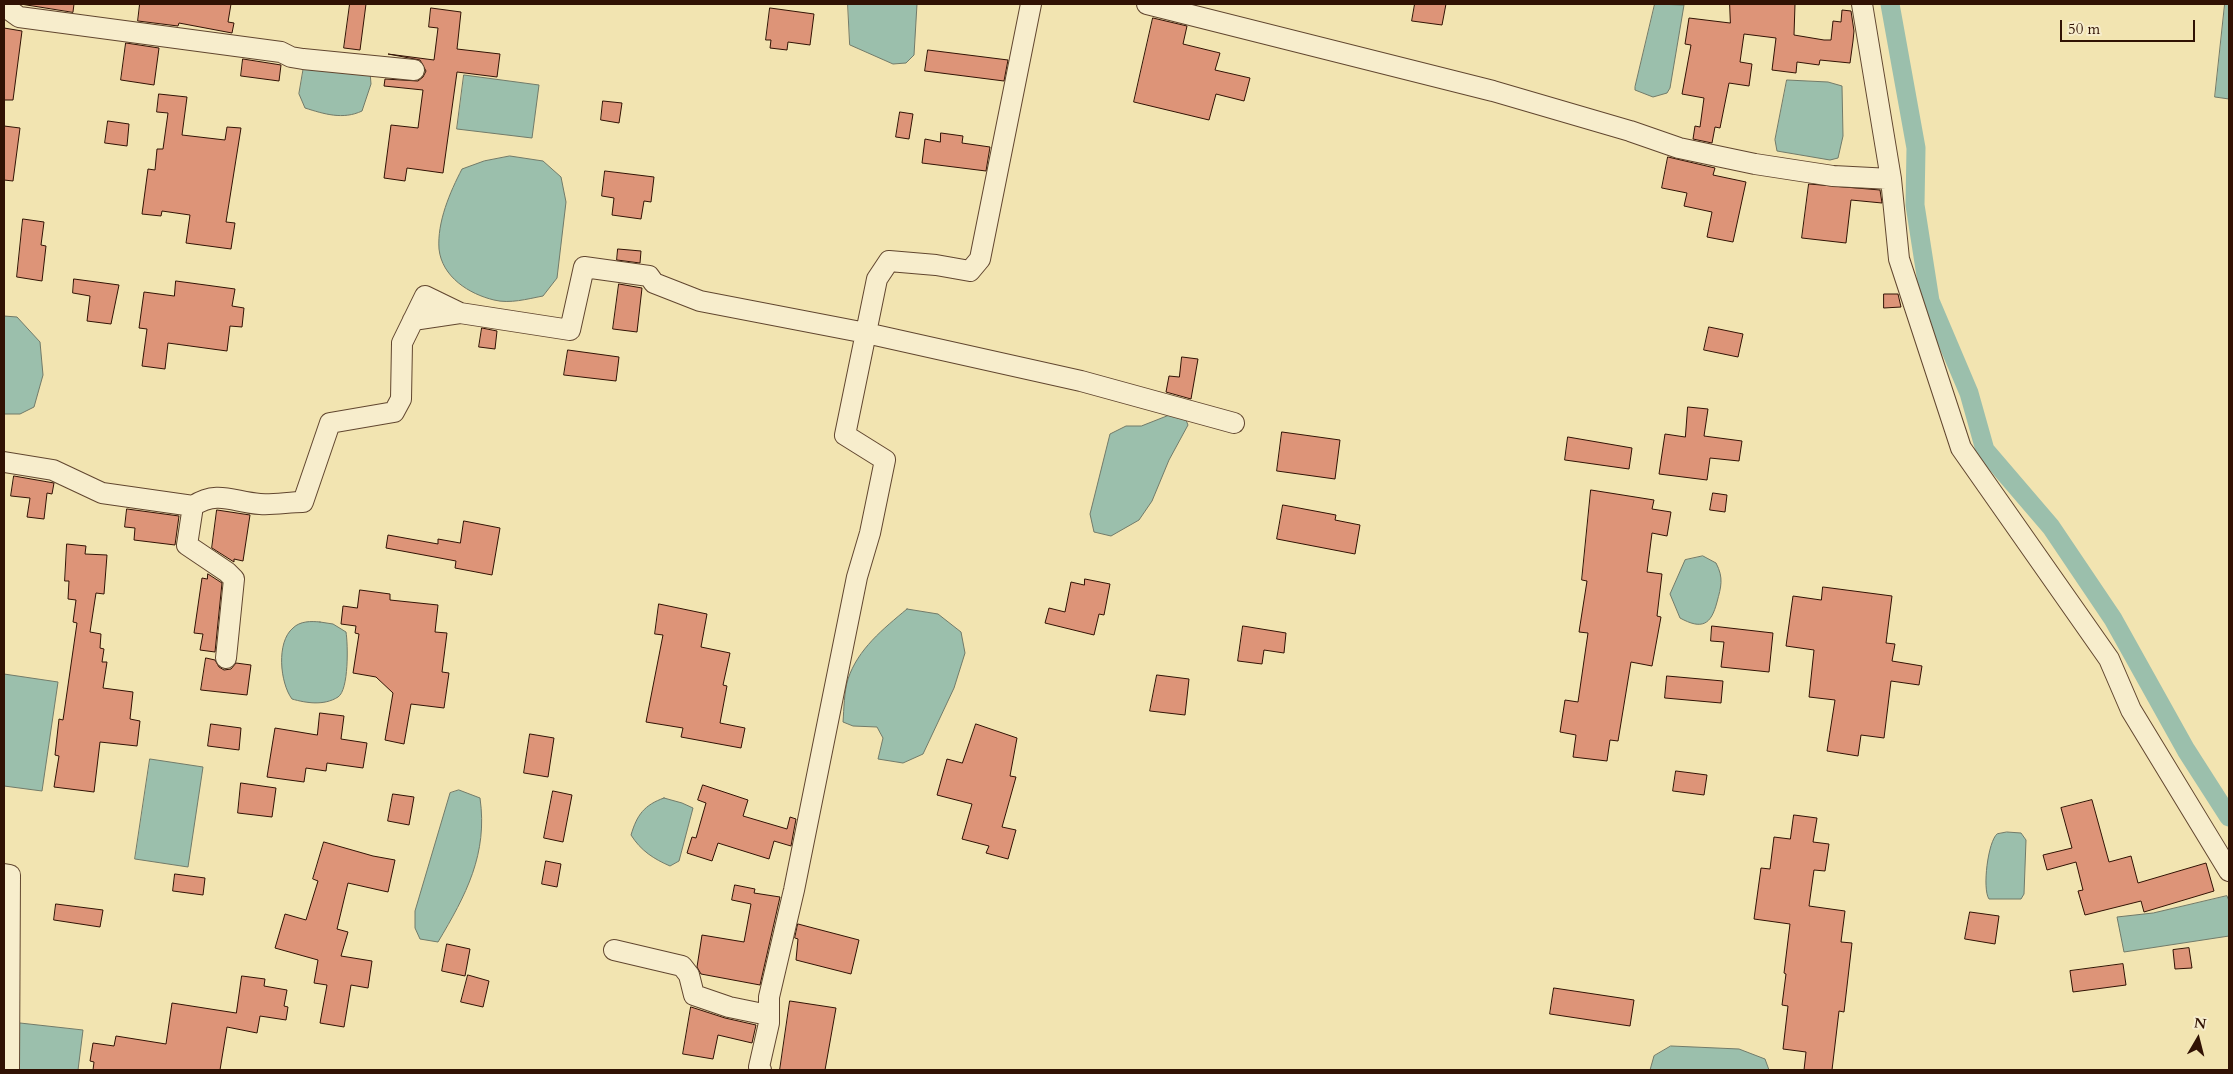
<!DOCTYPE html>
<style>
body{margin:0}
#map{position:relative;width:2233px;height:1074px;overflow:hidden;background:#f2e4b1;font-family:Cardo,serif}
canvas{display:block}
.frame{position:absolute;inset:0;border:5px solid #311204;pointer-events:none}
.north{position:absolute;left:2173px;top:1014px;width:50px;height:50px;-webkit-text-stroke:4px #f7edcc;paint-order:stroke;rotate:8deg;font-size:14px;font-weight:700;line-height:20px;text-align:center;color:#311204}
.north::after{content:'';display:block;margin:auto;width:18px;height:22px;background:#311204;clip-path:polygon(50% 0,100% 100%,50% 72%,0 100%)}
.scale{position:absolute;left:2060px;top:20px;width:135px;height:22px;box-sizing:border-box;border:2px solid #311204;border-top:0;padding-left:6px;font-size:15px;line-height:18px;white-space:nowrap;color:#311204;-webkit-text-stroke:4px #f7edcc;paint-order:stroke}
</style>
<div id="map">
<canvas width="2233" height="1074"></canvas>
<div class="frame"></div>
<div class="north">N</div>
<div class="scale">50 m</div>
</div>
<script>
const ctx = document.querySelector('canvas').getContext('2d');
ctx.lineJoin = 'round';
function fillPath(path, color) {
  ctx.fillStyle = color;
  ctx.fill(path, 'evenodd');
}
function strokePath(path, color, width, dash) {
  ctx.strokeStyle = color;
  ctx.lineWidth = width;
  ctx.lineCap = dash ? 'butt' : 'round';
  ctx.setLineDash(dash || []);
  ctx.stroke(path);
}
const water = new Path2D(`
 M 848,4 L 917,4 L 914,55 L 906,63 L 893,64 L 850,45 Z
 M 1655,4 L 1684,5 L 1670,88 L 1667,93 L 1653,97 L 1635,90 L 1635,87 Z
 M 2225,4 L 2229,4 L 2229,99 L 2215,97 Z
 M 304,66 L 370,72 L 371,84 L 362,111 C 343,120 324,114 305,108 L 299,94 Z
 M 464,75 L 539,85 L 532,138 L 457,129 Z
 M 1787,80 L 1828,82 L 1842,86 L 1843,136 L 1838,158 L 1830,160 L 1777,151 L 1775,140 Z
 M 510,156 L 543,161 L 561,177 L 566,202 L 557,278 L 543,296 C 527,299 510,304 494,300 C 469,294 442,277 439,249 C 437,222 450,192 462,169 L 484,161 Z
 M 4,316 L 17,317 L 40,342 L 43,375 L 34,407 L 20,414 L 4,414 Z
 M 1175,413 L 1184,415 L 1188,425 L 1169,460 L 1152,501 L 1139,520 L 1111,536 L 1094,532 L 1090,514 L 1110,434 L 1126,426 L 1141,426 Z
 M 1703,556 L 1716,563 C 1724,578 1721,587 1717,602 C 1711,625 1702,630 1680,618 L 1670,594 L 1685,560 Z
 M 907,609 L 938,614 L 961,632 L 965,653 L 954,688 L 923,754 L 903,763 L 878,759 L 883,738 L 877,727 L 853,726 L 843,722 C 844,709 844,692 848,679 C 858,649 883,629 907,609 Z
 M 320,622 L 333,624 L 346,632 C 348,644 349,690 338,697 C 324,706 306,703 292,699 C 280,683 276,642 293,628 C 300,621 311,621 320,622 Z
 M 4,674 L 58,682 L 42,791 L 4,786 Z
 M 150,759 L 203,767 L 188,867 L 135,859 Z
 M 459,790 L 480,798 C 488,854 466,895 438,942 L 420,939 L 415,928 L 415,911 L 450,793 Z
 M 664,798 L 682,803 L 693,808 L 679,861 L 670,866 C 654,859 641,851 631,835 C 637,815 644,805 664,798 Z
 M 2007,832 L 2021,833 L 2026,840 L 2024,894 L 2021,899 L 1989,899 C 1982,889 1988,841 1997,834 Z
 M 2227,896 L 2229,901 L 2229,936 L 2124,952 L 2117,917 L 2153,913 Z
 M 20,1023 L 83,1030 L 78,1070 L 15,1070 Z
 M 1671,1046 L 1739,1049 L 1765,1059 L 1769,1070 L 1650,1070 L 1654,1056 Z`);
const canal = new Path2D(`
 M 1890,4 L 1916,148 L 1915,205 L 1930,301 L 1969,393 L 1985,450 L 2051,527 L 2113,619 L 2186,750 L 2229,817`);
const building = new Path2D(`
 M 21,4 L 74,4 L 73,12 Z
 M 140,4 L 231,4 L 228,22 L 234,23 L 232,33 L 179,23 L 178,26 L 138,21 Z
 M 350,4 L 366,4 L 360,50 L 344,48 Z
 M 1415,4 L 1446,4 L 1442,25 L 1412,21 Z
 M 1730,4 L 1795,4 L 1794,35 L 1824,40 L 1831,40 L 1833,21 L 1841,22 L 1842,10 L 1851,11 L 1854,31 L 1853,41 L 1850,63 L 1820,60 L 1819,65 L 1797,62 L 1796,73 L 1772,70 L 1776,38 L 1744,34 L 1740,62 L 1752,64 L 1749,86 L 1729,83 L 1720,128 L 1715,127 L 1712,143 L 1693,139 L 1695,126 L 1700,127 L 1704,98 L 1682,94 L 1691,45 L 1685,44 L 1689,18 L 1730,23 Z
 M 431,8 L 461,12 L 457,49 L 500,54 L 497,77 L 457,72 L 443,173 L 407,168 L 405,181 L 384,178 L 391,125 L 418,128 L 423,90 L 384,86 L 385,79 L 418,81 L 423,77 L 426,71 L 420,60 L 388,54 L 434,60 L 438,28 L 429,27 Z
 M 770,8 L 814,14 L 810,45 L 788,42 L 787,50 L 770,48 L 771,40 L 766,40 Z
 M 1153,18 L 1187,26 L 1183,44 L 1220,53 L 1215,70 L 1250,78 L 1244,101 L 1216,94 L 1209,120 L 1134,102 Z
 M 4,28 L 22,31 L 13,100 L 4,100 Z
 M 126,43 L 159,48 L 154,85 L 121,80 Z
 M 928,50 L 1008,60 L 1004,81 L 925,71 Z
 M 243,59 L 281,65 L 279,81 L 241,76 Z
 M 159,94 L 187,97 L 182,135 L 225,140 L 227,127 L 241,128 L 226,222 L 235,223 L 231,249 L 186,243 L 190,215 L 162,211 L 161,216 L 142,214 L 148,169 L 155,170 L 157,149 L 163,149 L 168,113 L 157,112 Z
 M 603,101 L 622,103 L 619,123 L 601,120 Z
 M 900,112 L 913,114 L 909,139 L 896,137 Z
 M 108,121 L 129,124 L 127,146 L 105,143 Z
 M 4,126 L 20,128 L 13,181 L 4,180 Z
 M 941,133 L 963,136 L 962,143 L 990,147 L 986,171 L 922,163 L 925,139 L 940,142 Z
 M 1668,157 L 1715,168 L 1713,175 L 1746,182 L 1733,242 L 1707,237 L 1712,212 L 1684,206 L 1687,193 L 1662,188 Z
 M 605,171 L 654,177 L 651,202 L 644,201 L 641,219 L 612,215 L 614,198 L 602,196 Z
 M 1809,184 L 1880,190 L 1882,203 L 1851,200 L 1846,243 L 1802,238 Z
 M 23,219 L 44,222 L 41,245 L 46,246 L 42,281 L 17,277 Z
 M 618,249 L 641,251 L 640,263 L 617,260 Z
 M 74,279 L 119,285 L 111,324 L 87,321 L 90,296 L 73,293 Z
 M 176,281 L 235,289 L 232,306 L 244,308 L 242,327 L 230,326 L 227,351 L 168,343 L 165,369 L 142,366 L 147,329 L 139,328 L 144,292 L 174,296 Z
 M 619,284 L 642,288 L 637,332 L 613,329 Z
 M 1884,294 L 1898,294 L 1901,307 L 1884,308 Z
 M 1709,327 L 1743,334 L 1738,357 L 1704,350 Z
 M 482,328 L 497,331 L 495,349 L 479,347 Z
 M 568,350 L 619,357 L 616,381 L 564,375 Z
 M 1182,357 L 1198,359 L 1191,399 L 1166,392 L 1169,376 L 1179,377 Z
 M 1688,407 L 1708,409 L 1704,436 L 1742,441 L 1739,461 L 1710,458 L 1707,480 L 1659,474 L 1665,434 L 1685,437 Z
 M 1282,432 L 1340,440 L 1335,479 L 1277,471 Z
 M 1568,437 L 1632,448 L 1629,469 L 1565,460 Z
 M 14,476 L 54,483 L 52,494 L 47,493 L 44,519 L 27,517 L 30,498 L 11,496 Z
 M 1591,490 L 1654,500 L 1652,509 L 1671,512 L 1667,536 L 1652,533 L 1647,572 L 1662,574 L 1657,616 L 1661,617 L 1652,666 L 1631,662 L 1618,741 L 1610,740 L 1607,761 L 1573,757 L 1576,735 L 1560,732 L 1565,700 L 1578,702 L 1588,633 L 1579,632 L 1587,581 L 1582,580 Z
 M 1713,493 L 1727,495 L 1725,512 L 1710,510 Z
 M 1283,505 L 1336,515 L 1335,520 L 1360,525 L 1355,554 L 1277,539 Z
 M 127,509 L 179,516 L 175,545 L 134,540 L 135,528 L 125,527 Z
 M 217,510 L 250,515 L 243,561 L 234,559 L 234,562 L 212,548 Z
 M 464,521 L 500,528 L 492,575 L 455,568 L 456,561 L 386,548 L 388,535 L 438,544 L 438,539 L 460,543 Z
 M 67,544 L 86,546 L 85,554 L 107,555 L 104,594 L 96,593 L 90,632 L 101,634 L 100,648 L 104,649 L 102,662 L 107,662 L 103,688 L 133,692 L 130,719 L 140,721 L 137,746 L 100,742 L 94,792 L 54,787 L 59,756 L 55,755 L 59,719 L 63,720 L 77,623 L 73,622 L 76,600 L 68,599 L 69,581 L 65,581 Z
 M 208,574 L 222,583 L 215,652 L 200,650 L 203,634 L 194,633 L 202,578 L 207,579 Z
 M 1085,579 L 1110,584 L 1104,615 L 1099,614 L 1094,635 L 1045,623 L 1049,608 L 1065,612 L 1071,582 L 1084,585 Z
 M 1823,587 L 1892,596 L 1886,643 L 1895,644 L 1892,661 L 1922,666 L 1919,685 L 1891,681 L 1884,738 L 1861,735 L 1858,756 L 1827,751 L 1835,700 L 1809,697 L 1814,650 L 1786,646 L 1793,596 L 1821,600 Z
 M 360,590 L 390,594 L 390,600 L 438,605 L 435,632 L 447,633 L 442,672 L 449,673 L 444,708 L 411,704 L 404,744 L 385,740 L 393,693 L 376,677 L 353,673 L 359,634 L 355,633 L 356,626 L 341,624 L 343,606 L 357,608 Z
 M 659,604 L 707,614 L 701,647 L 730,653 L 723,685 L 727,686 L 720,723 L 745,728 L 741,748 L 681,737 L 683,728 L 646,722 L 663,635 L 655,634 Z
 M 1243,626 L 1286,633 L 1284,653 L 1264,650 L 1262,664 L 1238,661 Z
 M 1712,626 L 1773,633 L 1769,672 L 1721,667 L 1724,642 L 1711,641 Z
 M 206,658 L 215,660 L 219,667 L 224,670 L 231,669 L 236,663 L 251,665 L 247,695 L 201,690 Z
 M 1157,675 L 1189,679 L 1185,715 L 1150,711 Z
 M 1667,676 L 1723,681 L 1721,703 L 1665,698 Z
 M 320,713 L 344,716 L 341,739 L 367,743 L 363,768 L 327,763 L 326,771 L 306,768 L 304,782 L 267,777 L 275,728 L 317,735 Z
 M 211,724 L 241,728 L 239,750 L 208,746 Z
 M 976,724 L 1017,738 L 1010,776 L 1016,777 L 1002,827 L 1016,830 L 1008,859 L 986,853 L 989,846 L 962,839 L 972,804 L 937,795 L 947,759 L 962,763 Z
 M 530,734 L 554,738 L 548,777 L 524,773 Z
 M 1676,771 L 1707,775 L 1704,795 L 1673,791 Z
 M 241,783 L 276,788 L 272,817 L 238,813 Z
 M 703,785 L 748,800 L 743,816 L 787,829 L 790,817 L 796,819 L 791,846 L 774,841 L 769,859 L 718,843 L 712,861 L 687,853 L 692,837 L 696,838 L 706,803 L 698,800 Z
 M 553,791 L 572,795 L 563,842 L 544,838 Z
 M 393,794 L 414,797 L 409,825 L 388,821 Z
 M 2092,800 L 2109,862 L 2131,856 L 2138,883 L 2206,863 L 2214,891 L 2144,912 L 2141,901 L 2085,915 L 2078,891 L 2083,890 L 2076,862 L 2047,870 L 2043,855 L 2072,848 L 2061,808 Z
 M 1794,815 L 1817,818 L 1813,842 L 1829,844 L 1825,871 L 1814,870 L 1809,906 L 1845,911 L 1841,942 L 1852,943 L 1844,1012 L 1839,1011 L 1832,1070 L 1804,1070 L 1806,1052 L 1783,1049 L 1788,1006 L 1782,1005 L 1786,974 L 1784,973 L 1790,924 L 1754,919 L 1761,868 L 1770,869 L 1774,837 L 1790,839 Z
 M 324,842 L 373,856 L 395,860 L 388,892 L 348,883 L 337,929 L 348,932 L 341,956 L 372,961 L 368,988 L 351,985 L 344,1027 L 320,1023 L 327,985 L 314,983 L 318,960 L 275,948 L 285,914 L 306,920 L 318,881 L 313,879 Z
 M 546,861 L 561,864 L 557,887 L 542,884 Z
 M 175,874 L 205,878 L 203,895 L 173,891 Z
 M 735,885 L 755,889 L 754,893 L 780,897 L 760,985 L 701,974 L 697,967 L 702,935 L 744,942 L 751,904 L 732,900 Z
 M 56,904 L 103,910 L 100,927 L 54,920 Z
 M 1970,912 L 1999,916 L 1995,944 L 1965,939 Z
 M 798,924 L 859,940 L 851,974 L 796,960 L 798,939 L 795,938 Z
 M 447,944 L 470,949 L 465,976 L 442,971 Z
 M 2189,948 L 2192,968 L 2175,969 L 2173,950 Z
 M 2123,964 L 2126,985 L 2073,992 L 2070,971 Z
 M 468,975 L 489,981 L 483,1007 L 461,1002 Z
 M 242,976 L 265,979 L 264,986 L 287,990 L 284,1006 L 288,1007 L 286,1020 L 260,1016 L 257,1033 L 227,1027 L 220,1070 L 93,1070 L 94,1062 L 90,1061 L 93,1043 L 114,1046 L 116,1036 L 166,1044 L 172,1003 L 236,1013 Z
 M 1554,988 L 1634,1000 L 1630,1026 L 1550,1014 Z
 M 790,1001 L 836,1008 L 825,1070 L 780,1070 Z
 M 691,1007 L 725,1018 L 756,1025 L 752,1043 L 718,1035 L 713,1059 L 683,1054 Z`);
const minor = new Path2D(`
 M 1147,4 L 1493,91 L 1630,131 L 1679,148 L 1755,164 L 1833,176 L 1891,179
 M 1862,4 L 1891,179 L 1899,259 L 1961,448 L 2109,659 L 2131,710 L 2229,871
 M 4,6 L 19,17 L 281,52 L 291,57 L 303,59 L 414,70
 M 413,320 L 460,313
 M 4,462 L 53,470 L 102,493 L 193,506 C 218,490 233,502 260,504 C 274,505 289,502 303,502 L 330,423 L 394,412 L 401,399 L 402,343 L 425,296 L 460,313 L 570,330 L 584,267 L 649,276 L 654,283 L 700,301 L 866,333 L 1081,381 L 1234,423
 M 193,506 L 187,545 L 227,572 L 234,579 L 226,658
 M 4,874 L 10,875 L 9,1070
 M 614,950 L 682,966 L 689,975 L 694,995 L 729,1007 L 768,1015
 M 761,1070 L 759,1067 L 769,1023 L 769,997 L 794,890 L 857,577 L 870,533 L 885,460 L 845,435 L 877,279 L 889,261 L 936,265 L 970,271 L 980,259 L 1031,4`);
fillPath(water, '#9bbfac');
strokePath(water, '#717a69', 1);
strokePath(canal, '#9bbfac', 19);
fillPath(building, '#dd9478');
strokePath(building, '#311204', 1);
strokePath(minor, '#61462f', 22);
strokePath(minor, '#f7edcc', 20);
</script>
